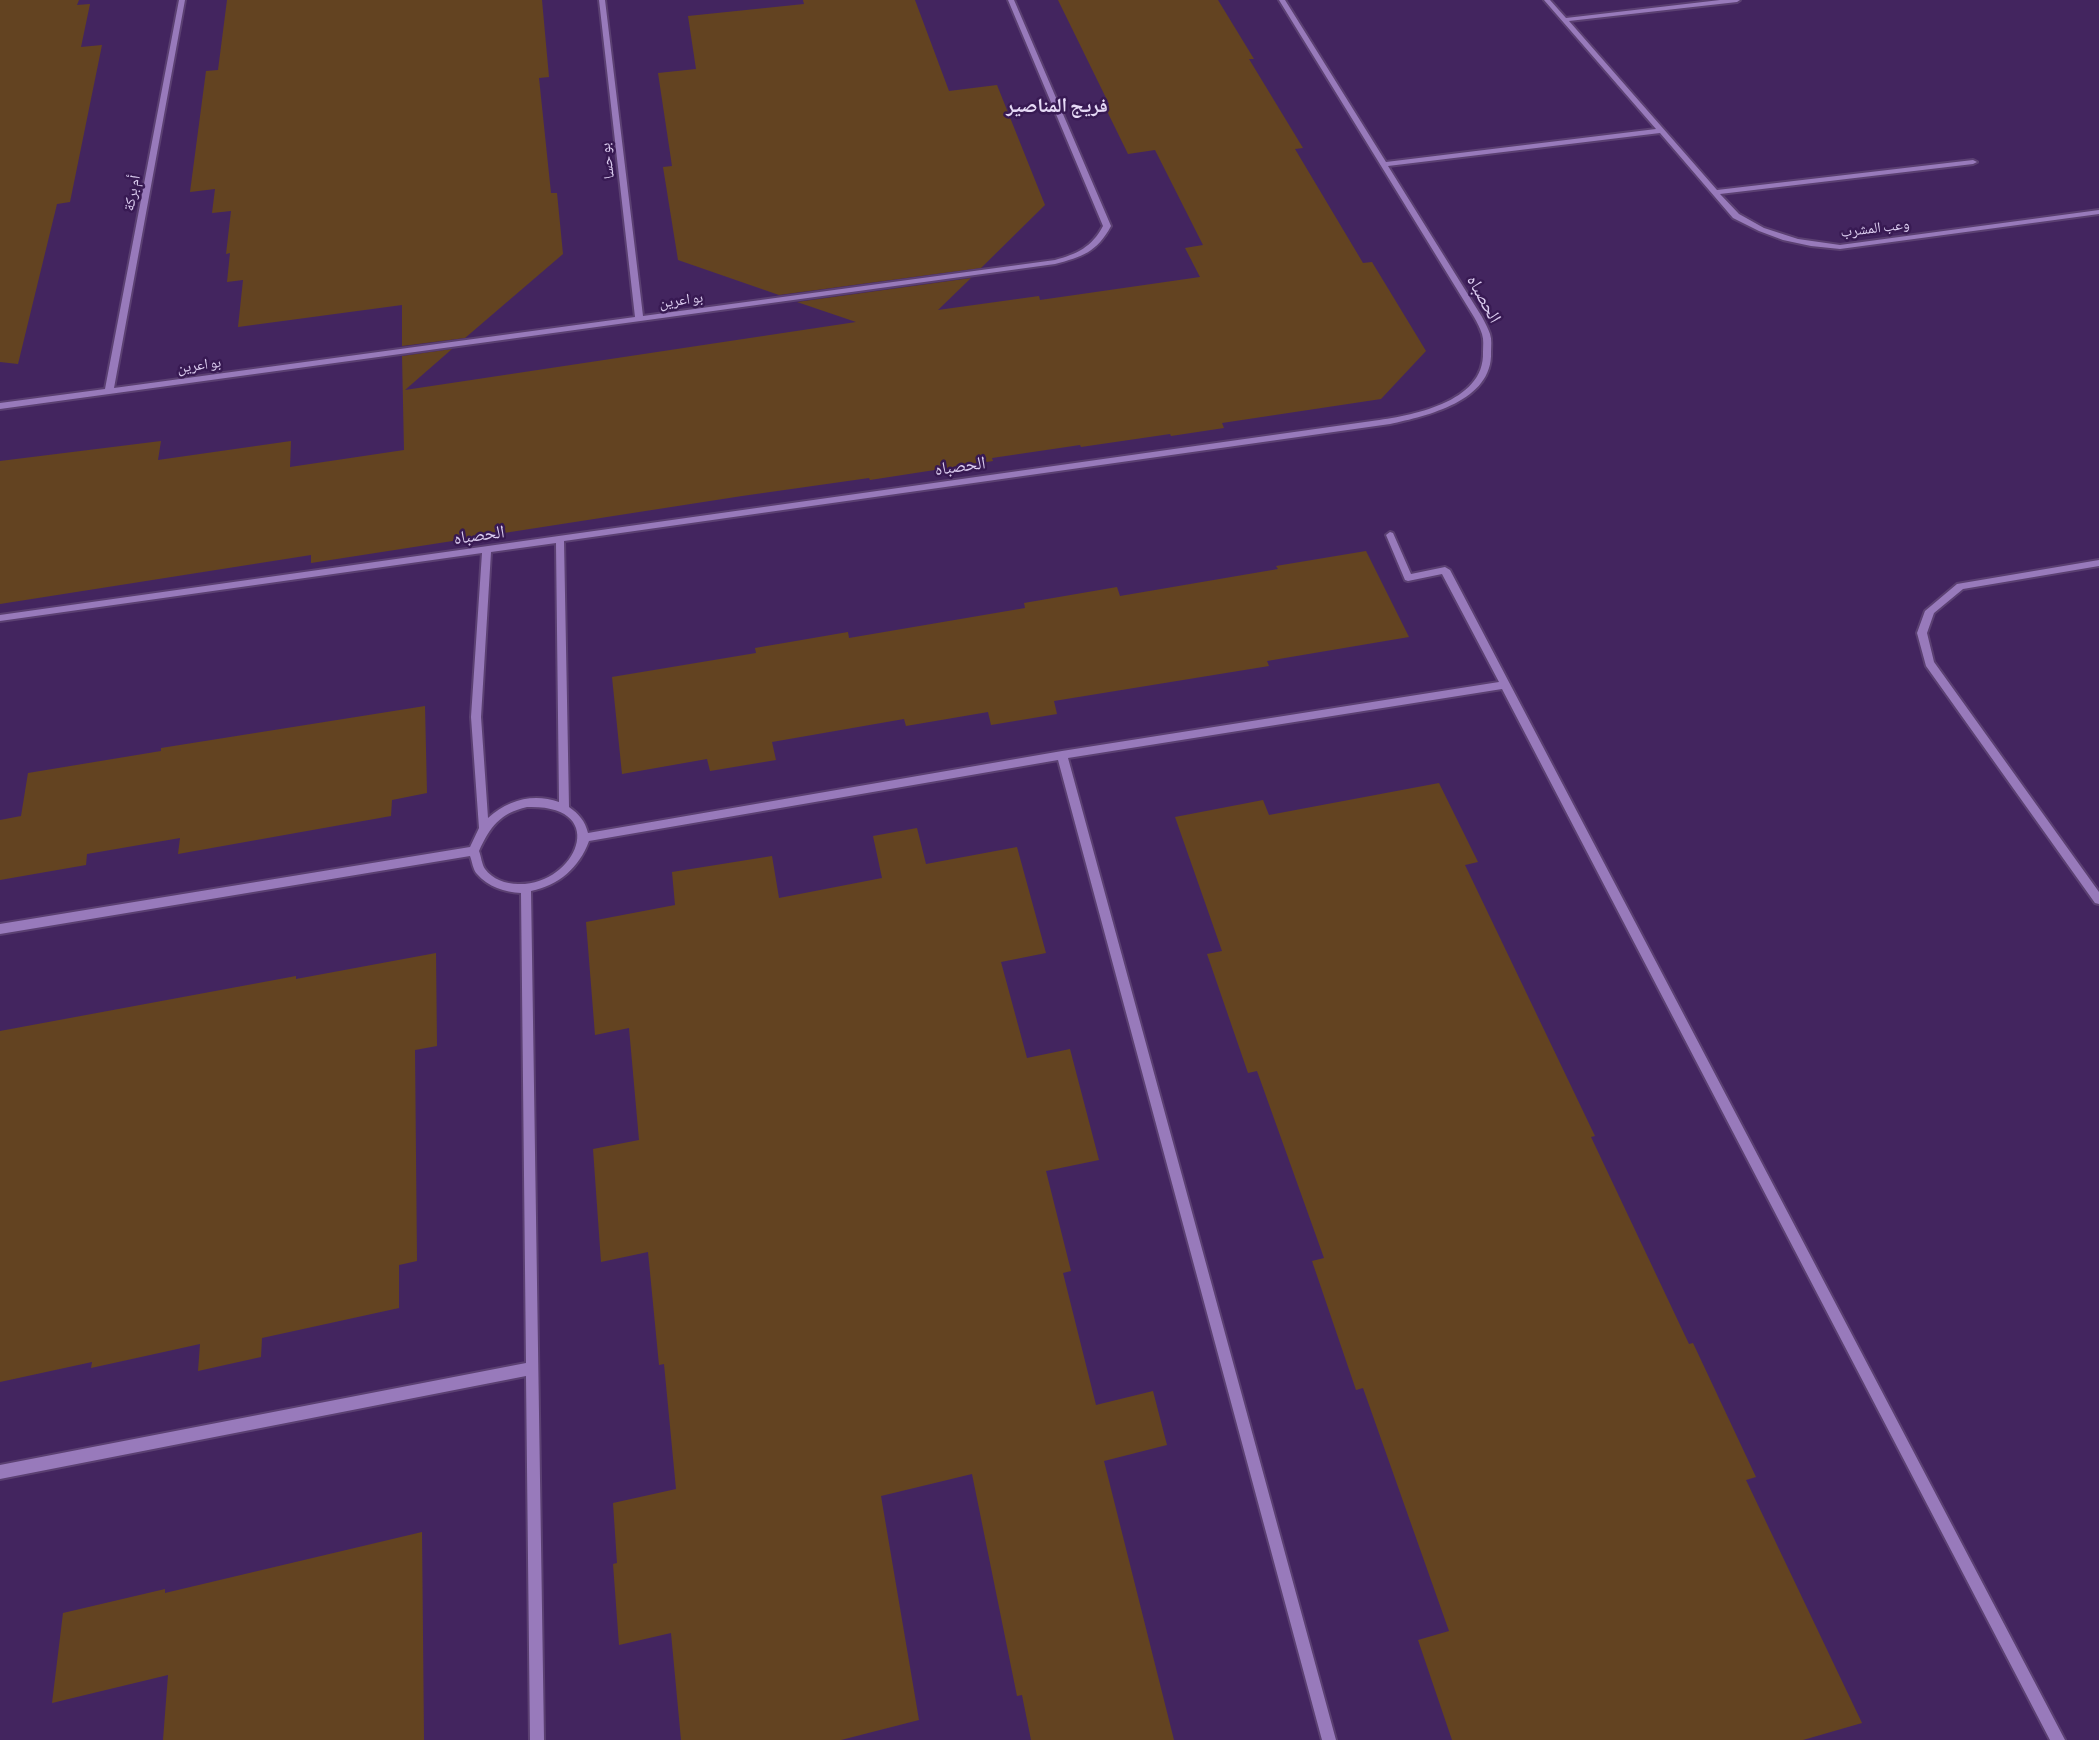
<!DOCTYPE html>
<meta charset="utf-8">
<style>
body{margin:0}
canvas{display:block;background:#43255f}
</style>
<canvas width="2099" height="1740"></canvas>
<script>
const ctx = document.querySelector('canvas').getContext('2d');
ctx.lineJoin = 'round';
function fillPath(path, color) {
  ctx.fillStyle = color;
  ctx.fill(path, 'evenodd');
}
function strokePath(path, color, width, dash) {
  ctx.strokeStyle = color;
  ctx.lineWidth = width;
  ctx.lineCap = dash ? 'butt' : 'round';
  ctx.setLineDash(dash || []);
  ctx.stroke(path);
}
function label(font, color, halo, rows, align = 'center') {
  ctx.font = font + ' "Asap Condensed","Noto Naskh Arabic",sans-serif';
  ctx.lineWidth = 5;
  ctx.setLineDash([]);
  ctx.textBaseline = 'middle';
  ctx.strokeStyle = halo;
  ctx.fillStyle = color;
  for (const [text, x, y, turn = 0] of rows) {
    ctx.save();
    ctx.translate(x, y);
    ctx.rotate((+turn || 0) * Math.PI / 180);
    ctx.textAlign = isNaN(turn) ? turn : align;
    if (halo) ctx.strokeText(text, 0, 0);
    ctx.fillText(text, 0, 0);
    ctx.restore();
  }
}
const building = new Path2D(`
 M 0,0 L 79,0 L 77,5 L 90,4 L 81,47 L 102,45 L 70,202 L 57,204 L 18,364 L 0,362 Z
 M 227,0 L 542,0 L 549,77 L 539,78 L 551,193 L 557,193 L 563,254 L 465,338 L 402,346 L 402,305 L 238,327 L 243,280 L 227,282 L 230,253 L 226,254 L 231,211 L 212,213 L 215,189 L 190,192 L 206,71 L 218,70 Z
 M 803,0 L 915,0 L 949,91 L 997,85 L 1045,205 L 981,268 L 779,295 L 678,260 L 663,167 L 672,166 L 658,73 L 696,69 L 688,16 L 804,4 Z
 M 1058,0 L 1218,0 L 1254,59 L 1249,59 L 1303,148 L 1295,149 L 1363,263 L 1372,262 L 1426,351 L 1381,399 L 1222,423 L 1224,428 L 1171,436 L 1170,434 L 1081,447 L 1080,445 L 992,458 L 993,461 L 870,480 L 869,478 L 742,496 L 311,563 L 311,555 L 0,604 L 0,461 L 161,441 L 158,460 L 291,441 L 290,467 L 404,450 L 402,356 L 452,349 L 405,390 L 856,322 L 797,302 L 971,278 L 938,310 L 1039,296 L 1040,300 L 1200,277 L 1185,248 L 1203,245 L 1155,150 L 1128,154 L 1104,105 L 1109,104 Z
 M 1366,551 L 1409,637 L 1267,661 L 1269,666 L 1054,701 L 1057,714 L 991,725 L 988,712 L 906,726 L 904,719 L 772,742 L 776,760 L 710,771 L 707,759 L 622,774 L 612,677 L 756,653 L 755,648 L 848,632 L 849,638 L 1025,608 L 1024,603 L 1117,587 L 1120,596 L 1278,569 L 1276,566 Z
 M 425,706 L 427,793 L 392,800 L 391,816 L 178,854 L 180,838 L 87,854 L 86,865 L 0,880 L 0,820 L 21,816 L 28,773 L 161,751 L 161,748 Z
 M 1439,783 L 1478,862 L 1465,865 L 1595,1136 L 1591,1137 L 1689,1344 L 1693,1343 L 1756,1477 L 1746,1480 L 1862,1723 L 1803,1740 L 1452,1740 L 1418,1640 L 1449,1631 L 1363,1388 L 1356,1390 L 1312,1261 L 1324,1258 L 1257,1071 L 1248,1073 L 1207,954 L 1222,951 L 1175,817 L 1263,800 L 1269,815 Z
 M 917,828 L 926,864 L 1017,847 L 1046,953 L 1001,962 L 1027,1058 L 1070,1049 L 1099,1160 L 1046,1171 L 1071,1271 L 1063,1273 L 1096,1405 L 1153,1391 L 1167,1445 L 1104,1461 L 1174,1740 L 1031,1740 L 1022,1695 L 1017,1696 L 972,1474 L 881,1496 L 919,1720 L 841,1740 L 681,1740 L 671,1633 L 619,1645 L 613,1564 L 617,1563 L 613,1503 L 676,1489 L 664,1364 L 659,1365 L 648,1252 L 601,1262 L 593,1149 L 639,1140 L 629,1028 L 595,1035 L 586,922 L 675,905 L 672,872 L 772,856 L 779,898 L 882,878 L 873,836 Z
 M 436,953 L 437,1046 L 415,1050 L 417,1261 L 399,1265 L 399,1308 L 262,1338 L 261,1357 L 198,1371 L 200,1344 L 91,1368 L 92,1362 L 0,1382 L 0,1031 L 296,976 L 296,979 Z
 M 422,1532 L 424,1740 L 163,1740 L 168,1675 L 52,1703 L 63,1613 L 165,1589 L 165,1593 Z`);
const minor = new Path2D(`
 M 179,0 L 185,0 L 114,388 L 635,317 L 599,0 L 605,0 L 643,316 L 1055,260 C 1077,254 1092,247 1103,226 L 1008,0 L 1014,0 L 1111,226 C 1097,252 1082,257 1055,264 L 0,409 L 0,403 L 105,389 Z
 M 1279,0 L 1285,0 L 1386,162 L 1656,129 L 1544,0 L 1550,0 L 1566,18 L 1720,0 L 1740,0 L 1737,2 L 1569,21 L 1717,190 L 1973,160 L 1977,162 L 1973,164 L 1720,194 L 1739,214 L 1764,228 L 1798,239 L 1840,245 L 2099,210 L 2099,214 L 1840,249 L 1811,246 L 1783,240 L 1759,231 L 1733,218 L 1660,133 L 1388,166 L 1482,317 C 1485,323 1488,328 1490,334 C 1492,340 1491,346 1491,352 C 1493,401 1427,416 1390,424 L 564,541 L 569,807 C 579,814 585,821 588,833 L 1062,751 L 1499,682 L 1442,574 L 1408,581 L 1405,580 L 1386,535 L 1390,532 L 1393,533 L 1411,574 L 1445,567 L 1450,570 L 2065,1740 L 2050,1740 L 1502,689 L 1068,758 L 1336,1740 L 1322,1740 L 1058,760 L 589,841 C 579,868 559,885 531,891 L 544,1740 L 530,1740 L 526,1376 L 0,1479 L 0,1465 L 526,1363 L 521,893 C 505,892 488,887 477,874 C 473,870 472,861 470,856 L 0,934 L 0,924 L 470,847 L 479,828 L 471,717 L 482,553 L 0,621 L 0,615 L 1372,421 C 1410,416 1485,403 1483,352 C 1483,346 1484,340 1482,334 C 1480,328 1477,322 1474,317 ZM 556,543 L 559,802 C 533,793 508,800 488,818 L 481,717 L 491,552 ZM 527,807 C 612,804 576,886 518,884 C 506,884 492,879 485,869 C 482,865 481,856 479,851 C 490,827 500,813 527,807 Z
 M 2099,560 L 2099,566 L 1963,589 L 1934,613 L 1927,633 L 1934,662 L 2099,892 L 2099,904 L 2095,903 L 1926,666 L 1917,633 L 1925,611 L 1957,584 Z`);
const farStreetnames = [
 ["بو حسا",607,161,-97],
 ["أم بركة",132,193,-79],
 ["وعب المشرب",1875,228,-7],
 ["بو اعرين",681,300,-8],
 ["بو اعرين",199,365,-8]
];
const streetNames = [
 ["الحصباه",1484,299,61],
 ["الحصباه",960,466,-8],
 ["الحصباه",479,535,-8]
];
const farDistrictnames = [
 ["فريج المناصير",1057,106]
];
fillPath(building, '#634321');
strokePath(minor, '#5b4072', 4);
fillPath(minor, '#987abb');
label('15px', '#dbccef', '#381a53', farStreetnames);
label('18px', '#dbccef', '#381a53', streetNames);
label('bold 20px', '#e6daf6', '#381a53', farDistrictnames);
</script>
